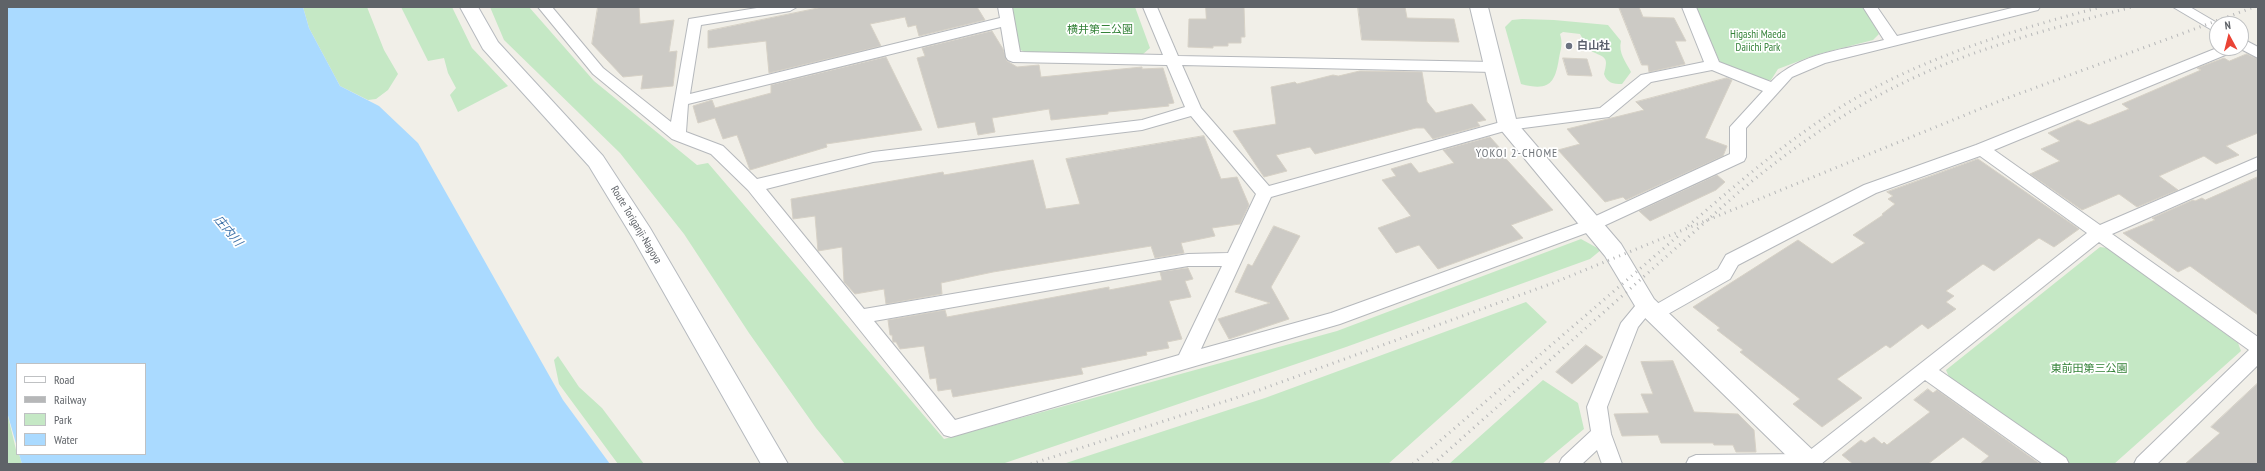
<!DOCTYPE html>
<meta charset="utf-8">
<style>
body{margin:0}
#map{position:relative;width:2265px;height:471px;overflow:hidden;background:#f1efe8;font-family:"PT Sans Narrow",sans-serif}
canvas{display:block}
.frame{position:absolute;inset:0;border:8px solid #5f6368;pointer-events:none}
.legend{position:absolute;left:16px;top:363px;width:130px;height:92px;box-sizing:border-box;background:#fff;border:1px solid #bfc1c3;margin:0;padding:5px 7px;list-style:none;font-size:12px;color:#5f6368}
.legend li{display:flex;align-items:center;gap:8px;height:20px}
.legend b{width:20px;border:1px solid #bfc1c3}
.north{position:absolute;left:2209px;top:16px;width:40px;height:40px;box-sizing:border-box;background:#fff;border:1px solid #bfc1c3;border-radius:50%;rotate:353deg;font-size:11px;font-weight:700;line-height:16px;text-align:center;color:#5f6368}
.north::after{content:'';display:block;margin:auto;width:14px;height:18px;background:#ea4335;clip-path:polygon(50% 0,100% 100%,50% 72%,0 100%)}
</style>
<div id="map">
<canvas width="2265" height="471"></canvas>
<div class="frame"></div>
<ul class="legend">
<li><b style="height:5px;background:#fff"></b>Road</li>
<li><b style="height:5px;background:#b6b7b8"></b>Railway</li>
<li><b style="height:11px;background:#c5e8c5"></b>Park</li>
<li><b style="height:11px;background:#aadaff"></b>Water</li>
</ul>
<div class="north">N</div>
</div>
<script>
const ctx = document.querySelector('canvas').getContext('2d');
ctx.lineJoin = 'round';
function fillPath(path, color) {
  ctx.fillStyle = color;
  ctx.fill(path, 'evenodd');
}
function strokePath(path, color, width, dash) {
  ctx.strokeStyle = color;
  ctx.lineWidth = width;
  ctx.lineCap = dash ? 'butt' : 'round';
  ctx.setLineDash(dash || []);
  ctx.stroke(path);
}
function label(font, color, halo, rows, align = 'center') {
  ctx.font = font + ' "PT Sans Narrow","Noto Sans JP",sans-serif';
  ctx.lineWidth = 3.5;
  ctx.setLineDash([]);
  ctx.textBaseline = 'middle';
  ctx.strokeStyle = halo;
  ctx.fillStyle = color;
  for (const [text, x, y, turn = 0] of rows) {
    ctx.save();
    ctx.translate(x, y);
    ctx.rotate((+turn || 0) * Math.PI / 180);
    ctx.textAlign = isNaN(turn) ? turn : align;
    if (halo) ctx.strokeText(text, 0, 0);
    ctx.fillText(text, 0, 0);
    ctx.restore();
  }
}
const green = new Path2D(`
 M 303,7 L 367,7 L 384,50 L 398,74 L 388,90 L 376,99 L 368,100 L 340,86 L 309,28 Z
 M 401,7 L 452,7 L 472,48 L 508,86 L 458,112 L 450,95 L 456,88 L 448,73 L 444,58 L 428,61 Z
 M 490,7 L 529,7 L 594,81 L 697,165 L 708,163 L 944,439 L 1337,331 L 1581,239 L 1601,250 L 1590,259 L 1346,347 L 1002,464 L 845,464 L 816,428 L 749,333 L 684,234 L 620,153 L 504,40 Z
 M 1011,7 L 1135,7 L 1150,48 L 1142,55 L 1025,52 L 1018,49 Z
 M 1695,7 L 1864,7 L 1879,34 L 1873,40 L 1815,55 L 1778,69 L 1771,80 L 1763,80 L 1720,62 Z
 M 1522,19 L 1554,20 L 1608,25 L 1621,41 C 1618,53 1626,62 1631,72 L 1622,84 C 1613,84 1607,83 1604,74 C 1609,56 1605,58 1591,51 C 1586,48 1583,39 1580,34 L 1563,32 L 1560,34 C 1563,44 1561,48 1559,58 C 1555,85 1548,91 1521,84 L 1505,27 L 1512,20 Z
 M 2100,247 L 2108,248 L 2238,343 L 2241,351 L 2114,464 L 2069,464 L 1949,377 L 1946,370 Z
 M 1526,302 L 1547,322 L 1388,464 L 1063,464 L 1265,398 Z
 M 558,356 L 579,387 L 602,408 L 644,464 L 618,464 L 559,384 L 554,360 Z
 M 1543,380 L 1578,403 L 1584,429 L 1542,464 L 1449,464 Z
 M 7,412 L 17,454 L 19,454 L 22,464 L 7,464 Z`);
const water = new Path2D(`
 M 7,7 L 303,7 L 309,28 L 340,86 L 379,106 L 418,143 L 563,400 L 610,464 L 22,464 L 19,454 L 145,454 L 145,364 L 17,364 L 17,447 L 7,412 Z`);
const building = new Path2D(`
 M 598,7 L 639,7 L 640,24 L 674,20 L 669,52 L 677,51 L 673,86 L 641,89 L 643,75 L 623,77 L 592,44 Z
 M 823,7 L 977,7 L 985,20 L 919,36 L 916,25 L 908,27 L 905,17 L 870,24 L 881,46 L 769,73 L 766,41 L 708,48 L 708,31 Z
 M 1206,7 L 1244,7 L 1245,37 L 1241,37 L 1241,43 L 1228,43 L 1228,46 L 1213,46 L 1213,48 L 1188,47 L 1189,19 L 1206,19 Z
 M 1358,7 L 1405,7 L 1407,18 L 1454,19 L 1459,42 L 1362,40 Z
 M 1619,7 L 1639,7 L 1643,17 L 1674,18 L 1686,41 L 1675,41 L 1685,64 L 1649,72 L 1648,65 L 1642,65 Z
 M 992,31 L 1003,49 L 1007,61 L 1017,67 L 1039,65 L 1041,77 L 1142,67 L 1142,69 L 1163,68 L 1174,103 L 1168,104 L 1169,106 L 1108,112 L 1108,114 L 1078,117 L 1051,120 L 1049,109 L 992,118 L 995,132 L 978,135 L 975,122 L 938,128 L 917,58 L 925,56 L 922,48 Z
 M 2247,54 L 2258,59 L 2258,133 L 2226,146 L 2239,155 L 2216,164 L 2204,156 L 2159,176 L 2178,190 L 2137,207 L 2119,194 L 2082,210 L 2030,174 L 2060,161 L 2041,149 L 2060,141 L 2048,133 L 2078,120 L 2089,125 L 2129,109 L 2122,104 L 2201,70 L 2197,68 L 2224,58 L 2229,61 Z
 M 886,57 L 922,130 L 826,144 L 827,147 L 750,170 L 737,135 L 723,139 L 715,118 L 698,123 L 693,106 L 712,100 L 715,108 L 771,93 L 771,85 Z
 M 1563,58 L 1587,59 L 1592,76 L 1568,75 Z
 M 1360,71 L 1422,72 L 1427,102 L 1436,113 L 1472,104 L 1486,120 L 1477,122 L 1480,126 L 1433,139 L 1424,128 L 1416,128 L 1315,154 L 1310,147 L 1276,155 L 1287,171 L 1264,177 L 1233,131 L 1276,124 L 1271,87 L 1295,82 L 1297,84 L 1333,75 L 1338,76 Z
 M 1727,78 L 1732,80 L 1705,138 L 1727,146 L 1723,156 L 1626,200 L 1623,197 L 1605,202 L 1558,150 L 1580,144 L 1567,129 L 1644,110 L 1636,102 Z
 M 1204,136 L 1221,179 L 1237,177 L 1249,205 L 1240,224 L 1212,228 L 1215,236 L 1181,243 L 1184,253 L 1155,258 L 1151,246 L 993,272 L 941,283 L 942,294 L 886,304 L 884,289 L 855,294 L 844,282 L 842,247 L 818,251 L 815,216 L 793,219 L 791,199 L 943,172 L 944,175 L 1033,160 L 1046,209 L 1080,204 L 1066,159 Z
 M 1490,137 L 1500,148 L 1497,149 L 1553,210 L 1511,225 L 1523,238 L 1438,269 L 1419,245 L 1396,253 L 1378,228 L 1411,216 L 1382,180 L 1396,176 L 1391,169 L 1411,163 L 1419,173 L 1454,163 L 1443,150 Z
 M 1978,159 L 2079,229 L 2054,247 L 2039,238 L 1994,271 L 1983,264 L 1946,291 L 1954,296 L 1946,302 L 1956,309 L 1928,329 L 1922,324 L 1890,348 L 1886,345 L 1837,379 L 1862,398 L 1822,427 L 1793,404 L 1800,399 L 1740,352 L 1743,350 L 1717,330 L 1720,328 L 1693,307 L 1798,240 L 1832,264 L 1865,243 L 1853,235 L 1883,215 L 1882,214 L 1895,204 L 1888,199 L 1893,196 L 1887,192 Z
 M 1717,175 L 1725,182 L 1716,190 L 1650,221 L 1639,211 Z
 M 2258,177 L 2258,315 L 2190,266 L 2178,272 L 2123,233 L 2155,220 L 2152,218 L 2193,200 L 2195,201 L 2202,198 L 2205,200 Z
 M 1274,226 L 1300,236 L 1271,287 L 1289,319 L 1229,339 L 1218,319 L 1270,303 L 1235,292 L 1248,264 L 1252,266 Z
 M 1188,268 L 1193,279 L 1185,281 L 1191,297 L 1169,301 L 1182,339 L 1167,342 L 1169,348 L 1146,352 L 1147,355 L 1081,368 L 1083,374 L 953,397 L 951,389 L 938,391 L 936,378 L 930,379 L 924,346 L 900,349 L 896,342 L 893,342 L 892,335 L 890,335 L 888,320 L 945,310 L 947,317 L 1109,287 L 1109,290 L 1162,280 L 1160,272 Z
 M 1586,345 L 1603,357 L 1572,384 L 1556,372 Z
 M 1673,361 L 1694,412 L 1738,414 L 1754,430 L 1756,452 L 1736,452 L 1733,445 L 1714,445 L 1713,443 L 1661,443 L 1658,435 L 1622,436 L 1614,414 L 1649,413 L 1641,394 L 1653,394 L 1641,362 Z
 M 2258,383 L 2258,464 L 2185,464 L 2220,433 L 2211,427 Z
 M 1928,389 L 1933,393 L 1937,390 L 2040,464 L 1980,464 L 1989,456 L 1963,437 L 1928,464 L 1853,464 L 1842,455 L 1861,440 L 1865,443 L 1874,437 L 1882,444 L 1884,442 L 1887,445 L 1930,412 L 1914,400 Z`);
const minor = new Path2D(`
 M 538,7 L 552,7 L 603,68 L 671,122 L 689,19 L 763,7 L 797,7 L 790,11 L 701,25 L 690,94 L 1000,18 L 998,7 L 1012,7 L 1020,52 L 1163,55 L 1143,7 L 1157,7 L 1178,56 L 1493,62 L 1498,64 L 1500,67 L 1498,70 L 1493,72 L 1182,65 L 1201,108 L 1269,186 L 1508,120 L 1600,108 L 1641,75 L 1704,62 L 1682,7 L 1696,7 L 1719,62 L 1771,82 C 1798,53 1847,49 1884,40 L 1863,7 L 1877,7 L 1897,36 L 2016,7 L 2040,7 L 2038,10 L 1825,63 L 1792,77 L 1746,128 L 1746,157 L 1744,161 L 1597,229 L 1340,324 L 951,437 L 944,435 L 748,190 L 711,154 L 672,139 L 593,74 ZM 1001,27 L 1006,57 L 1008,60 L 1013,62 L 1167,65 L 1185,107 L 1142,120 L 873,152 L 757,179 L 723,146 L 686,132 L 688,104 ZM 1712,70 L 1763,91 L 1730,127 L 1730,154 L 1585,221 L 1331,313 L 1201,349 L 1271,197 L 1508,130 L 1609,117 L 1651,82 ZM 1191,116 L 1256,194 L 1228,253 L 1188,254 L 864,309 L 766,189 L 873,162 L 1142,130 ZM 1188,266 L 1222,266 L 1179,355 L 955,420 L 874,321 Z
 M 2173,7 L 2190,7 L 2219,24 L 2217,24 L 2217,33 Z
 M 2241,38 L 2258,47 L 2258,58 L 2239,48 L 2241,48 Z
 M 2217,48 L 2237,48 L 2235,51 L 1994,150 L 2100,225 L 2258,157 L 2258,169 L 2112,234 L 2258,337 L 2258,365 L 2157,464 L 2134,464 L 2137,458 L 2249,350 L 2099,242 L 1939,370 L 2066,458 L 2069,464 L 2043,464 L 1925,380 L 1821,464 L 1686,464 L 1689,458 L 1696,455 L 1805,454 L 2087,233 L 1980,156 L 1876,193 L 1738,265 L 1730,279 L 1661,318 L 1655,320 L 1647,316 L 1638,327 L 1607,407 L 1611,434 L 1622,464 L 1602,464 L 1597,450 L 1582,464 L 1559,464 L 1562,458 L 1591,431 L 1587,407 L 1621,323 L 1640,300 L 1646,298 L 1652,300 L 1655,305 L 1718,269 L 1726,255 L 1864,185 L 1976,145 Z`);
const tertiary = new Path2D(`
 M 1470,7 L 1488,7 L 1517,123 L 1621,244 L 1654,299 L 1820,457 L 1823,464 L 1795,464 L 1638,311 L 1605,256 L 1501,130 L 1498,125 Z`);
const secondary = new Path2D(`
 M 460,7 L 478,7 L 498,42 L 603,156 L 650,228 L 788,464 L 761,464 L 634,240 L 589,166 L 483,49 Z`);
const rail = new Path2D(`
 M 1688,226 C 1739,182 1791,137 1849,102 C 1927,56 2014,30 2101,7
 M 1031,464 L 1254,392 L 1553,283 L 2002,100 L 2254,7
 M 1413,464 L 1678,236
 M 1433,464 L 1739,192 C 1795,145 1855,104 1922,74 C 1989,44 2061,26 2132,7`);
const markers = [
 [1569,46,4,"#6b7280"]
];
const parkNames = [
 ["横井第二公園",1100,30],
 ["Higashi Maeda",1758,35],
 ["Daiichi Park",1758,48],
 ["東前田第三公園",2089,369]
];
const worshipNames = [
 ["白山社",1577,46]
];
const streetNames = [
 ["Route Toriganji-Nagoya",636,225,59]
];
const neighbourhoodNames = [
 ["YOKOI 2-CHOME",1517,154]
];
const waterNames = [
 ["庄内川",228,231,50]
];
fillPath(green, '#c5e8c5');
fillPath(water, '#aadaff');
fillPath(building, '#cccac5');
strokePath(building, '#d6d1c6', 1);
strokePath(minor, '#b5b8bc', 2);
strokePath(tertiary, '#b5b8bc', 2);
strokePath(secondary, '#b6babf', 2);
fillPath(minor, '#fff');
fillPath(tertiary, '#fff');
fillPath(secondary, '#fff');
strokePath(rail, '#b6b7b8', 3, [1, 5]);
for (const [x, y, r, color] of markers) {
  const dot = new Path2D();
  dot.arc(x, y, r, 0, 2 * Math.PI);
  ctx.fillStyle = color;
  ctx.fill(dot);
  strokePath(dot, '#fff', 1.5);
}
label('11px', '#348238', '#fff', parkNames);
label('bold 11px', '#5b616d', '#fff', worshipNames, 'left');
label('11px', '#5f6368', '#fff', streetNames);
ctx.letterSpacing = '1px';
label('12px', '#70757a', '#fff', neighbourhoodNames);
ctx.letterSpacing = '0px';
label('italic 12px', '#4174aa', '#fff', waterNames);
</script>
